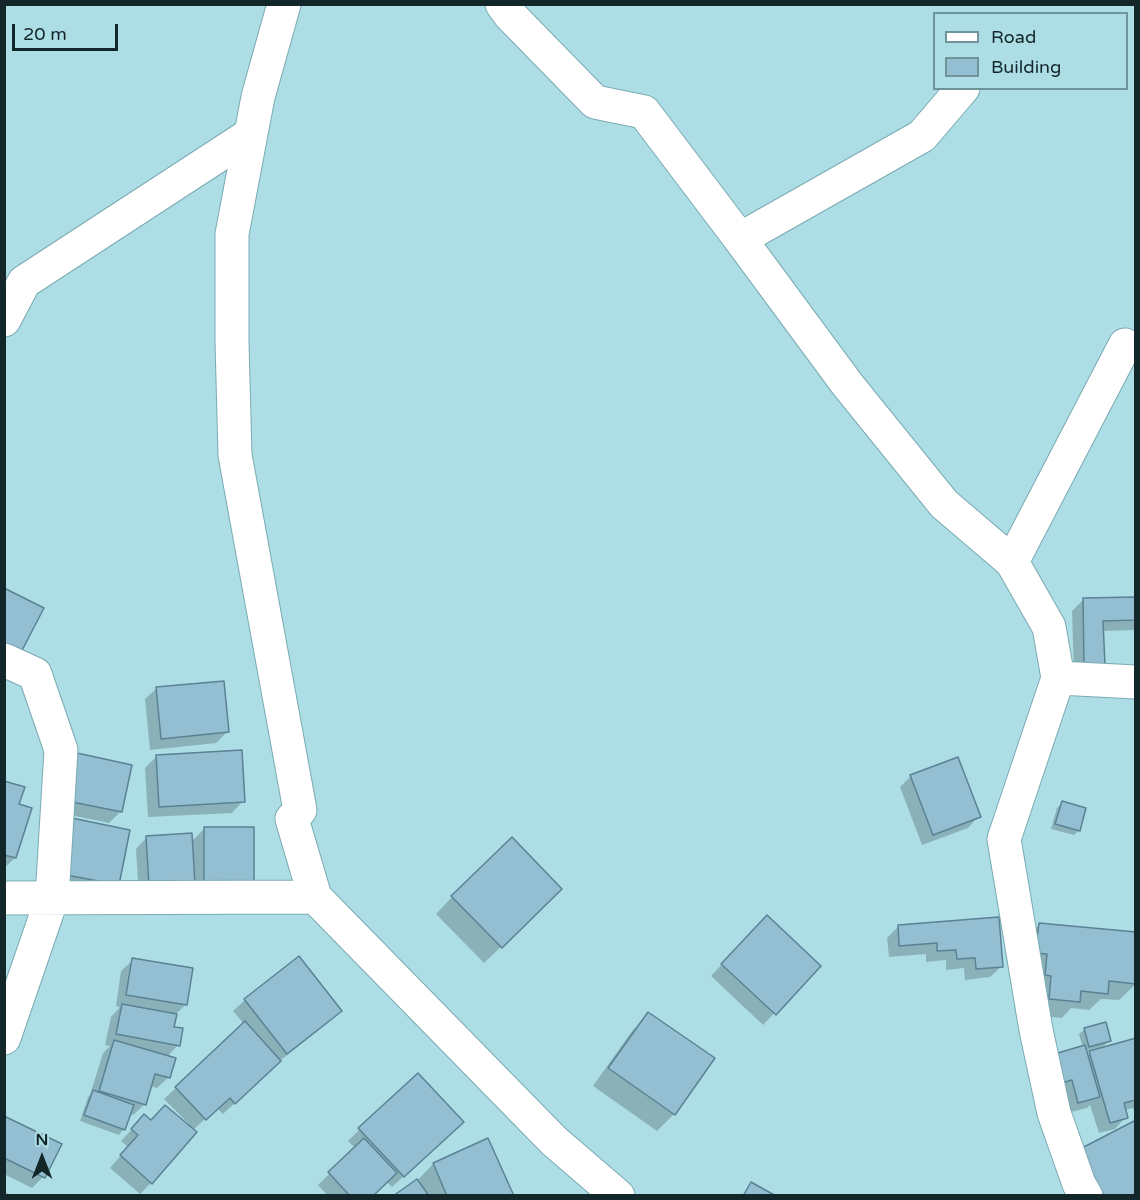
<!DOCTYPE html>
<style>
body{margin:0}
#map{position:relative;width:1140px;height:1200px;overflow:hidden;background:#addee6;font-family:"Varela Round",sans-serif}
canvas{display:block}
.frame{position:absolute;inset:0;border:6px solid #132629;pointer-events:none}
.legend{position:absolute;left:933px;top:12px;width:195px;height:78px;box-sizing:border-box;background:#addee6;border:2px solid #6f949a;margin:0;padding:8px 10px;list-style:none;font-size:18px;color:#132629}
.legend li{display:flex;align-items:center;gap:12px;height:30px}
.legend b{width:30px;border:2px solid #6f949a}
.north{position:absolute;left:12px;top:1128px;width:60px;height:60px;-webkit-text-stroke:4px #addee6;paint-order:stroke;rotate:0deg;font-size:16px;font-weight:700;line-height:24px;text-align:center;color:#132629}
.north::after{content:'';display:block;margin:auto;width:21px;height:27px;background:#132629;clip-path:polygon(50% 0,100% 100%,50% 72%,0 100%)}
.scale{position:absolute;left:12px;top:24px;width:106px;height:27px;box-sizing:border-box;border:3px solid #132629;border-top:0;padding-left:8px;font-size:18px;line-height:21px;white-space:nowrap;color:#132629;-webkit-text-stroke:4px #addee6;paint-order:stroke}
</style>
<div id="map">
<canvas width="1140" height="1200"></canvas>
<div class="frame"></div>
<ul class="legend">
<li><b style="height:8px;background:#fff"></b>Road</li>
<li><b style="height:16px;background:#94bed1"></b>Building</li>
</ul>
<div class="north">N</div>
<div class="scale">20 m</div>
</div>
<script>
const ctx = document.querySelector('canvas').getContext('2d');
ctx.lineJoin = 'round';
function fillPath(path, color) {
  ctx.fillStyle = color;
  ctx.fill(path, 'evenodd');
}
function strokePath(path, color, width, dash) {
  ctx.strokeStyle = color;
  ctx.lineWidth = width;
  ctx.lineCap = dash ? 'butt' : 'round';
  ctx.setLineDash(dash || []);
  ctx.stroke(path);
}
const shadow = new Path2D(`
 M 1136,599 L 1136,630 L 1102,631 L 1103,664 L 1074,677 L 1072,611 L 1083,600 Z
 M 157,688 L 227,732 L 216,743 L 150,750 L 145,699 Z
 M 157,756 L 243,801 L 232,813 L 148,817 L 145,768 Z
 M 131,766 L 120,812 L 109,823 L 56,812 Z
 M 911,776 L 979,816 L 968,828 L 922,845 L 900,787 Z
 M 4,783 L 18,805 L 15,858 L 4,868 Z
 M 1062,803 L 1079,830 L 1074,835 L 1051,829 L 1057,808 Z
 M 68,818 L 106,896 L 45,884 Z
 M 205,828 L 253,890 L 139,898 L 136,849 L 147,837 L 191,842 Z
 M 452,897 L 544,906 L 484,963 L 436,914 Z
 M 1039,925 L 1136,984 L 1119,1000 L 1101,999 L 1089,1010 L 1071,1008 L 1062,1018 L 1032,1015 L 1022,941 Z
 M 899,926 L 1002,966 L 990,977 L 965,980 L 964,968 L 946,970 L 946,960 L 926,962 L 926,954 L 889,957 L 887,938 Z
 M 756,928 L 819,966 L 763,1025 L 711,976 Z
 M 298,958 L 340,1011 L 329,1022 L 276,1064 L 223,1114 L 217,1108 L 192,1131 L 151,1183 L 140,1194 L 110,1168 L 128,1147 L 121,1141 L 133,1128 L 151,1122 L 187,1126 L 189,1124 L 164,1099 L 244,1024 L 233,1011 L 245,1000 Z
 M 133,960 L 186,1004 L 175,1015 L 172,1028 L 178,1045 L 167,1057 L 169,1077 L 157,1088 L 150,1086 L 145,1104 L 133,1115 L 129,1114 L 124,1129 L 119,1135 L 80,1121 L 88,1097 L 90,1095 L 103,1053 L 110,1046 L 105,1045 L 111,1017 L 120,1007 L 116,1006 L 121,971 Z
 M 648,1014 L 674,1114 L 657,1131 L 593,1086 L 632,1031 Z
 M 1085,1029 L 1109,1040 L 1104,1046 L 1085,1051 L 1087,1056 L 1090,1053 L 1136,1040 L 1136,1118 L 1133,1108 L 1124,1110 L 1126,1117 L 1115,1129 L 1099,1133 L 1090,1105 L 1087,1108 L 1067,1113 L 1048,1094 L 1083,1048 L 1079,1034 Z
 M 4,1117 L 43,1177 L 32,1188 L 4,1174 Z
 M 360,1129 L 451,1133 L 392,1187 L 386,1181 L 371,1196 L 328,1196 L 318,1185 L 355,1148 L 348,1141 Z
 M 487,1140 L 513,1196 L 396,1196 L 417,1181 L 433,1164 Z
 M 4,1192 L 14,1196 L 4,1196 Z`);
const building = new Path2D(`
 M 4,588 L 44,608 L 15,664 L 4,659 Z
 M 1136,597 L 1136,620 L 1103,621 L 1105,665 L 1084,666 L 1083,598 Z
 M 224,681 L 229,732 L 161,739 L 156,687 Z
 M 242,750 L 245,802 L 159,807 L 156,755 Z
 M 77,753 L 132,765 L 122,812 L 67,801 Z
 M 958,757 L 981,817 L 933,835 L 910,775 Z
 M 4,781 L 25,787 L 19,804 L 32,808 L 16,858 L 4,855 Z
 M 1062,801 L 1086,808 L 1080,831 L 1055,824 Z
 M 67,817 L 130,830 L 119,885 L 56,873 Z
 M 204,827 L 254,827 L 254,891 L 204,891 Z
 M 192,833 L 195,884 L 149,887 L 146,836 Z
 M 512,837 L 562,889 L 502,948 L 451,896 Z
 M 767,915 L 821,966 L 776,1015 L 721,964 Z
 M 999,917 L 1003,967 L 976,969 L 975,958 L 957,959 L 956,950 L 937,951 L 937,943 L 899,946 L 898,925 Z
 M 1039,923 L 1136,932 L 1136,984 L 1109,981 L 1108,994 L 1081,991 L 1080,1002 L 1049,999 L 1051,976 L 1045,975 L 1047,954 L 1035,953 Z
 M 299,956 L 342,1011 L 287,1054 L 244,999 Z
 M 132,958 L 193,968 L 187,1005 L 126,995 Z
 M 122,1004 L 177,1014 L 174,1027 L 183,1028 L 180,1046 L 116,1034 Z
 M 648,1012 L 715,1058 L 675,1115 L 608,1068 Z
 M 245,1021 L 281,1061 L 235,1104 L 230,1098 L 206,1120 L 175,1087 Z
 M 1106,1022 L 1111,1041 L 1089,1047 L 1084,1028 Z
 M 1136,1038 L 1136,1100 L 1124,1103 L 1128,1118 L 1110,1123 L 1089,1051 Z
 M 114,1040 L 176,1058 L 170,1078 L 155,1074 L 146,1105 L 99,1091 Z
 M 1085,1045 L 1100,1097 L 1078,1103 L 1072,1080 L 1059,1084 L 1051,1055 Z
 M 418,1073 L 464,1122 L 404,1177 L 358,1128 Z
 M 93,1090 L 134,1105 L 125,1130 L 84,1115 Z
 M 165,1105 L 197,1132 L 152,1184 L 120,1155 L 138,1135 L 131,1129 L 144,1114 L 151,1120 Z
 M 4,1116 L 62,1144 L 45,1178 L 4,1158 Z
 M 1136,1120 L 1136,1193 L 1131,1196 L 1104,1196 L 1080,1149 Z
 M 364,1138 L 397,1173 L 373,1196 L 350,1196 L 328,1172 Z
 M 488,1138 L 514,1196 L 447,1196 L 433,1163 Z
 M 417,1179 L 429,1196 L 393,1196 Z
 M 751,1182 L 776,1196 L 743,1196 Z`);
const minor = new Path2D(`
 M 284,4 L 258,97 L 232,234 L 232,342 L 235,455 L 300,810 L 292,819 L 315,897 L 554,1141 L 618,1196
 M 502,4 L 510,15 L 595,102 L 644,112 L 740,239
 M 963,88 L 922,136 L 740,239 L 847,384 L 944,504 L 1012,562 L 1049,627 L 1058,678 L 1004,839 L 1036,1030 L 1054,1113 L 1079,1184 L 1086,1196
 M 4,320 L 24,282 L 251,134
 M 1012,562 L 1125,345
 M 4,660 L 35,674 L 61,750 L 52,898 L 4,1038
 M 1058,678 L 1136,682
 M 4,898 L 315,897`);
fillPath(shadow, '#0003');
fillPath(building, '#94bed1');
strokePath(building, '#5a8294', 1.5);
strokePath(minor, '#7aaab2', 35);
strokePath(minor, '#fff', 33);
</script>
